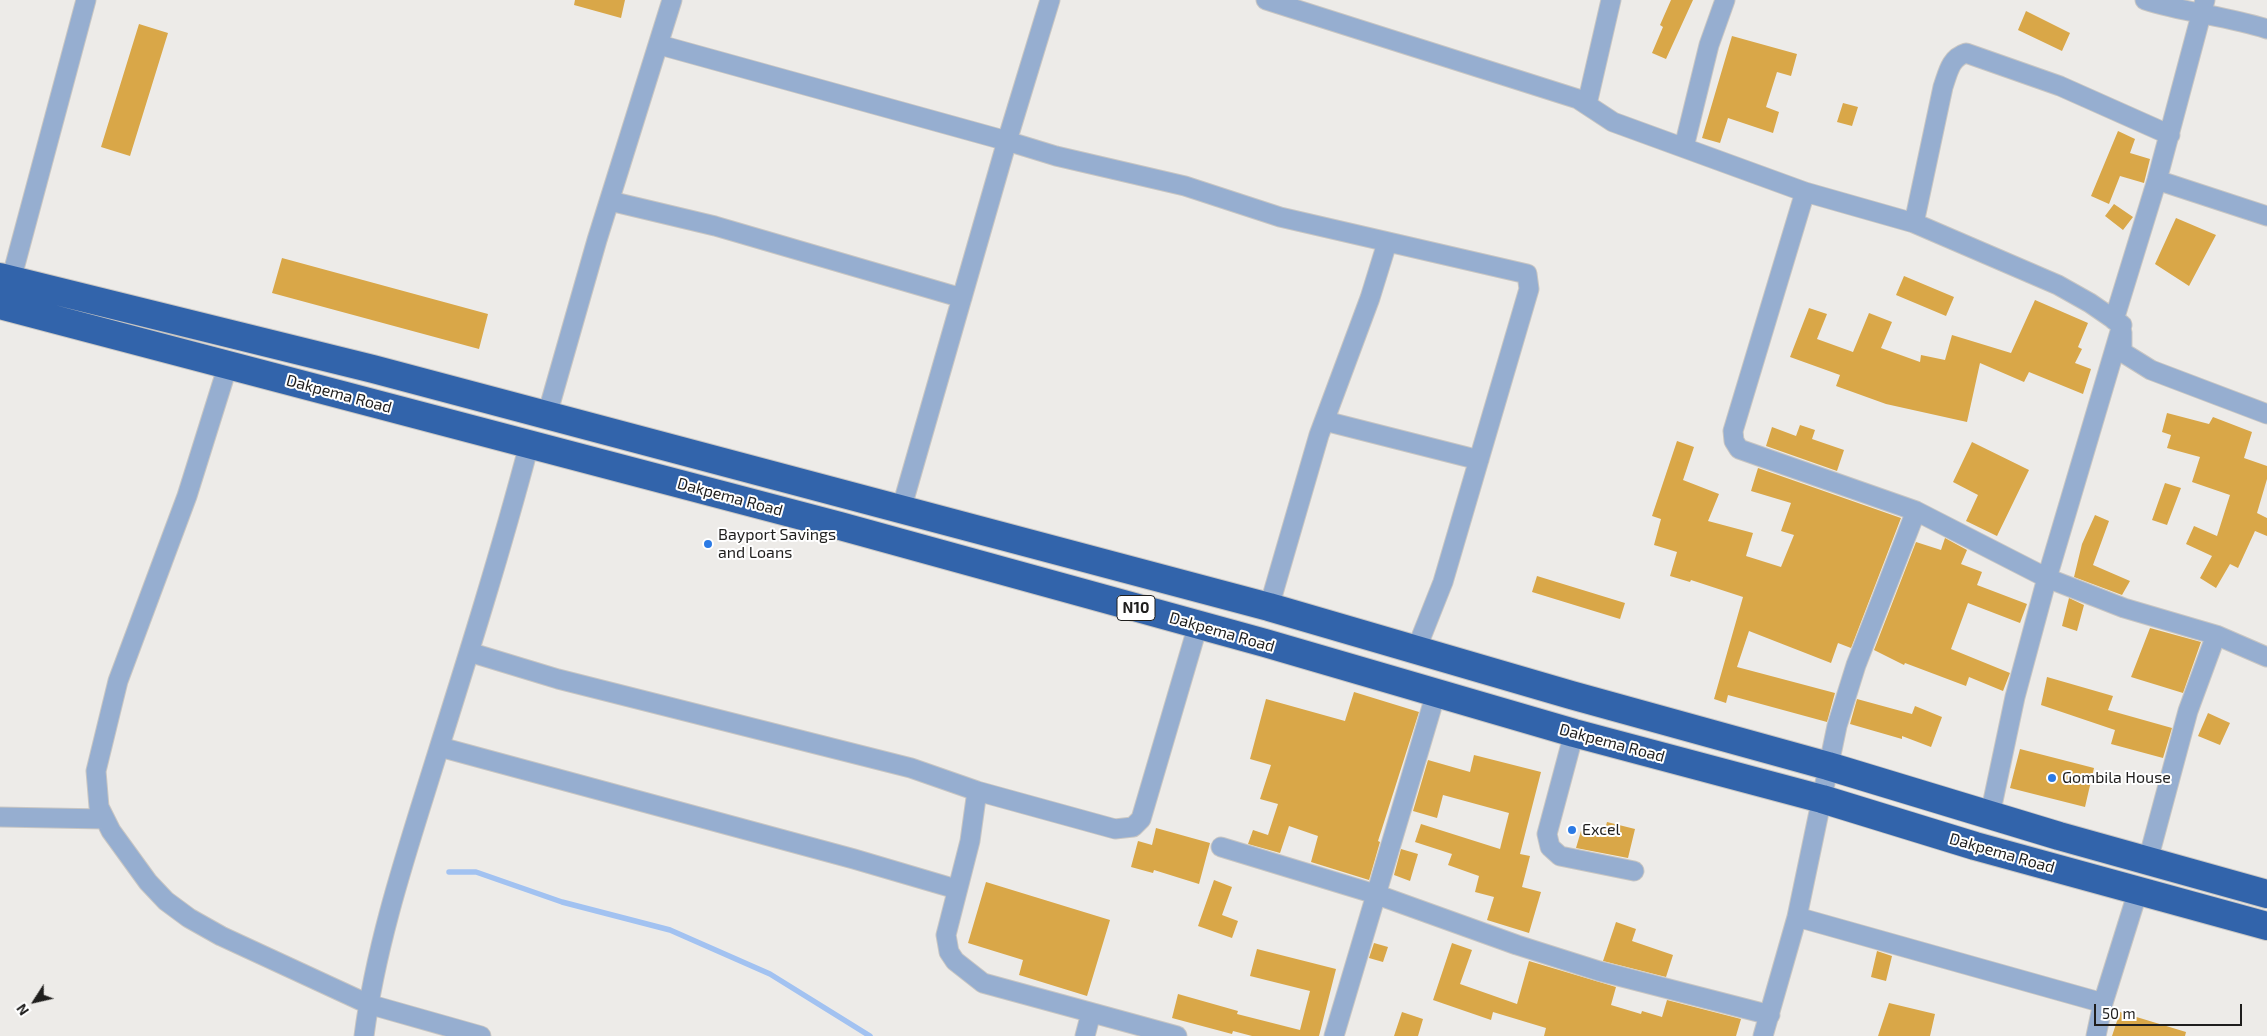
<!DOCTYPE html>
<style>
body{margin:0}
#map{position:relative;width:2267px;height:1036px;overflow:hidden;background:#edebe8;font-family:"Exo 2",sans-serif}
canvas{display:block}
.north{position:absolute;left:10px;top:976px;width:50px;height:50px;-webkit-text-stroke:4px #fff;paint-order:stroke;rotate:235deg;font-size:14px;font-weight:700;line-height:20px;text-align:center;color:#1f1e1d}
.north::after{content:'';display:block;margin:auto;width:18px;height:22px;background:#1f1e1d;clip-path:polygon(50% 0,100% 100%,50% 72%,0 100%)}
.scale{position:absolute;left:2094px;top:1004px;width:148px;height:22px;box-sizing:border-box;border:2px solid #1f1e1d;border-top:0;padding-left:6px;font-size:15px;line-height:18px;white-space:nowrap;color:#1f1e1d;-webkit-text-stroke:4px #fff;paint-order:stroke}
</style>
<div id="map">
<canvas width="2267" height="1036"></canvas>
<div class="north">N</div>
<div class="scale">50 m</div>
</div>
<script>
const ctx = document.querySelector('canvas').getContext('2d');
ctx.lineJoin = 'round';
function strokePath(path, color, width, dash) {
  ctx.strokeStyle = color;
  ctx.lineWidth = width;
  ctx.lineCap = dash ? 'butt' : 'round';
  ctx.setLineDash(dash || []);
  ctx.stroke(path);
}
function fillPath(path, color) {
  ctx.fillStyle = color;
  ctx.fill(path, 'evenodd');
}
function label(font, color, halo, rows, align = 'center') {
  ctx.font = font + ' "Exo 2",sans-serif';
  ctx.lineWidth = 4;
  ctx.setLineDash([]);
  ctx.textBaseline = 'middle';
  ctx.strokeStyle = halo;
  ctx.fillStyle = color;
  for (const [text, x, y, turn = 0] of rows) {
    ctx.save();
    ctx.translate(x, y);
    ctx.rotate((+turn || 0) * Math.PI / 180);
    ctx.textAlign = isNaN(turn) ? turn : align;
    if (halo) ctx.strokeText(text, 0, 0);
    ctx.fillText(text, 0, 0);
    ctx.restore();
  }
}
const stream = new Path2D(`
 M 449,872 L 476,872 L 562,902 L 670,930 L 770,974 L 870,1036`);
const building = new Path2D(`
 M 575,0 L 625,0 L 621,18 L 574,5 Z
 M 1671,0 L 1693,0 L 1666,59 L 1652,53 L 1663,27 L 1660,25 Z
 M 2026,11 L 2070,33 L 2062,51 L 2018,30 Z
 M 139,24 L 168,33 L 130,156 L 101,147 Z
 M 1732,36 L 1797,54 L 1791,76 L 1777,72 L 1766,107 L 1779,112 L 1773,133 L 1728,118 L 1720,143 L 1702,138 Z
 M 1843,103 L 1858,107 L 1852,126 L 1837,122 Z
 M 2118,131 L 2135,139 L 2130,153 L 2150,159 L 2144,183 L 2120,176 L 2109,204 L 2091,196 Z
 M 2114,204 L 2133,217 L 2123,230 L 2105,216 Z
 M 2176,218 L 2216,235 L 2189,286 L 2155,264 Z
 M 282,258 L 488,314 L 479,349 L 272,293 Z
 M 1904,276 L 1954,297 L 1946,316 L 1896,295 Z
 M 2035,300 L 2088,323 L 2078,347 L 2082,349 L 2075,363 L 2091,369 L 2083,394 L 2029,372 L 2024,382 L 1980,363 L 1967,422 L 1886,404 L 1836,386 L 1840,375 L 1790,357 L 1809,308 L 1827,314 L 1817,339 L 1853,352 L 1869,313 L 1892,322 L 1881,348 L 1920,362 L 1921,355 L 1945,360 L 1952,335 L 2011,353 Z
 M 2167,413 L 2209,424 L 2213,417 L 2252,432 L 2244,458 L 2267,466 L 2267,479 L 2257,513 L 2267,518 L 2267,536 L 2255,531 L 2238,568 L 2230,564 L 2216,588 L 2200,578 L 2212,556 L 2186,544 L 2194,526 L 2217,536 L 2230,495 L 2192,482 L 2200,457 L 2167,448 L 2171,435 L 2162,432 Z
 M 1800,425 L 1815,430 L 1812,439 L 1844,450 L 1837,471 L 1766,446 L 1772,427 L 1796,436 Z
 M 1677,441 L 1694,447 L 1683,480 L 1719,494 L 1708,521 L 1753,533 L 1746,556 L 1781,567 L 1794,535 L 1781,531 L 1791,503 L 1751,491 L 1758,468 L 1901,518 L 1851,648 L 1838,643 L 1831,663 L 1749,631 L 1737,667 L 1835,693 L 1827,722 L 1728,695 L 1726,703 L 1714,699 L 1743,597 L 1691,580 L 1690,582 L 1670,576 L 1677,552 L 1654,545 L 1661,519 L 1652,516 Z
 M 1972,442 L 2029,470 L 1997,536 L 1966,521 L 1978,495 L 1953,482 Z
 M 2165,483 L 2181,488 L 2167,525 L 2152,520 Z
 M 2095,515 L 2109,521 L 2093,565 L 2130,581 L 2122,595 L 2074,577 L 2082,544 Z
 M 1945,538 L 1967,550 L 1961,564 L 1982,572 L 1977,585 L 2027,604 L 2020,623 L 1968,603 L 1951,649 L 2010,673 L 2003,691 L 1969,677 L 1966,686 L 1905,663 L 1904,665 L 1874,650 L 1916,542 L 1941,550 Z
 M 1537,576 L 1625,603 L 1620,619 L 1532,592 Z
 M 2069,598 L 2084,605 L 2077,631 L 2062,626 Z
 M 2150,628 L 2201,642 L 2183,693 L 2131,677 Z
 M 2047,677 L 2113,696 L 2108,710 L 2172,728 L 2163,758 L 2111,744 L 2115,730 L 2041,705 Z
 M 1354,692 L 1419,712 L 1378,841 L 1380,842 L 1369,880 L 1311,862 L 1318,836 L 1289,826 L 1280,853 L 1248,844 L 1253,830 L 1268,835 L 1278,804 L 1260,799 L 1271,765 L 1250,759 L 1266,699 L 1345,721 Z
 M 1857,699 L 1912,714 L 1915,706 L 1942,717 L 1931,747 L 1902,736 L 1902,739 L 1850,724 Z
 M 2208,713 L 2230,723 L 2220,745 L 2198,736 Z
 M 2020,749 L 2094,768 L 2085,807 L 2010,788 Z
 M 1474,755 L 1541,772 L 1520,854 L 1530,856 L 1522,887 L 1541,892 L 1529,933 L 1487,920 L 1494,897 L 1475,892 L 1479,876 L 1448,865 L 1452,854 L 1415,842 L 1421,824 L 1500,849 L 1509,813 L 1443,795 L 1437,818 L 1413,811 L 1428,760 L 1470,772 Z
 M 1607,822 L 1635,829 L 1628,858 L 1576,848 L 1581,831 L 1603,837 Z
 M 1156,828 L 1210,843 L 1199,884 L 1154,870 L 1153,873 L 1131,867 L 1138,841 L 1152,845 Z
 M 1401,849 L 1418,854 L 1410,881 L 1394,875 Z
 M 1214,880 L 1232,887 L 1222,915 L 1238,921 L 1232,938 L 1198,926 Z
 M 986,882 L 1110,920 L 1087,996 L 1019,975 L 1023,960 L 968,943 Z
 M 1616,922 L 1636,929 L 1632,941 L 1673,955 L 1666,977 L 1603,961 Z
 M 1374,943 L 1388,947 L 1383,962 L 1369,958 Z
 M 1452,943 L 1472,950 L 1460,984 L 1517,1004 L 1529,961 L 1616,987 L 1611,1005 L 1641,1014 L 1642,1011 L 1662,1017 L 1667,1000 L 1741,1019 L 1736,1036 L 1544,1036 L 1546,1028 L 1493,1012 L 1491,1020 L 1433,1000 Z
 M 1257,949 L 1336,969 L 1319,1036 L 1252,1036 L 1233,1031 L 1232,1034 L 1172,1018 L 1178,994 L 1238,1011 L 1237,1014 L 1300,1030 L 1310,991 L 1250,976 Z
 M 1877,951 L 1892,956 L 1886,981 L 1871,977 Z
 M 1889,1003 L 1935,1014 L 1930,1036 L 1878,1036 Z
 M 1402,1012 L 1423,1019 L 1418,1036 L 1394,1036 Z
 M 2120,1012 L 2186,1032 L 2185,1036 L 2112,1036 Z`);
const minor = new Path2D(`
 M 1266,0 L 1578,99 L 1613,122 L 1805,192 L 1914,223 L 2058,285 L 2090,303 L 2122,325
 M 2145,0 C 2185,13 2227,16 2267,29
 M 660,45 L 1007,141 L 1056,156 L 1185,186 L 1280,217 L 1527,274 L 1529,289 L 1443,582 L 1416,650
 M 1587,104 L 1611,0
 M 1684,147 L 1709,45 L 1725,0
 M 2157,180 L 2267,216
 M 1805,192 L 1733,431 L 1734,441 L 1739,449 L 1916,511 L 2047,578 L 2124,608 L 2216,635 L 2267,657
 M 610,201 L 715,226 L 962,298
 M 1914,223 L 1943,87 C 1948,73 1950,58 1966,53 L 2060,86 L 2170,135
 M 11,280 L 86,0
 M 2122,325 L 2114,320 L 2157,180 L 2205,0
 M 2122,332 L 2122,352 L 2151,370 L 2267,414
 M 228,365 L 187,496 L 118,681 L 96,771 L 99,807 L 111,831 L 148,882 L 166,901 L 189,918 L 221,936 L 368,1004 L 481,1036
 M 547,415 L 597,240 L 672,0
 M 1325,421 L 1479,460
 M 901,510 L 1007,141 L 1050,0
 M 1269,607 L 1319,435 L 1370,298 L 1387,243
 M 469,652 L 558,679 L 911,768 L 977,791 L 1115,829 L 1133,827 L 1141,819 L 1198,625
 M 1574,733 L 1547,834 L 1550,847 L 1560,856 L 1634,871
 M 440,747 L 854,859 L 956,889
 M 977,791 L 970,841 L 946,935 L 949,952 L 955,961 L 983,983 L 1177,1036
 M 1990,815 L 2015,697 L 2047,578 L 2122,325
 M 0,817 L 104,819
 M 1221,847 L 1375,894 L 1517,945 L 1599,971 L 1770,1015
 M 2148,860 L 2188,711 L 2216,635
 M 1797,917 L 2103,1003
 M 364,1036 C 376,943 407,851 435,761 C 468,656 501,551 529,445
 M 1085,1036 L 1091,1013
 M 1334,1036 L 1436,693
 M 1763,1036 L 1797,917 L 1837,726 L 1856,665 L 1916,511
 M 2096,1036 L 2103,1003 L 2138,891`);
const highway = new Path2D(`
 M 0,277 L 373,369 L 1269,607 L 1571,695 L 1828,766 L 2059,836 L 2267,894
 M 0,305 L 840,526 L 1265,643 L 1574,733 L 1822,799 L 1975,846 L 2267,926`);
const markers = [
 [708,544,5,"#2b7ae5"],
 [2052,778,5,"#2b7ae5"],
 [1572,830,5,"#2b7ae5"]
];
const shields = [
 [1136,608,38]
];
const shieldNames = [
 ["N10",1136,608]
];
const streetNames = [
 ["Dakpema Road",339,394,15],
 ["Dakpema Road",730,497,15],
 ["Dakpema Road",1222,632,16],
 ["Dakpema Road",1612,743,15],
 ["Dakpema Road",2002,853,16]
];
const poiNames = [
 ["Bayport Savings",718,535],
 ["and Loans",718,553],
 ["Gombila House",2062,778],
 ["Excel",1582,830]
];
strokePath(stream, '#a2c2f1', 5.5);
fillPath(building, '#d9a748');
strokePath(minor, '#c8c6c3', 21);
strokePath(highway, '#c8c6c3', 30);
strokePath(minor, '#96aed0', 19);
strokePath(highway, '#3264ab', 28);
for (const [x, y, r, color] of markers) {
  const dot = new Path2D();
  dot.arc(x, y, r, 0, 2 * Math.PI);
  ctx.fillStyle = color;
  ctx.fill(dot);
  strokePath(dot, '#fff', 2);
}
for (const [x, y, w] of shields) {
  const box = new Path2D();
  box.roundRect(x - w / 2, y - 12.5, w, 25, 4);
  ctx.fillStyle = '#fff';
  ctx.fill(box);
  strokePath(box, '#1f1e1d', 1);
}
label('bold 15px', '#1f1e1d', null, shieldNames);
label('16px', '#1f1e1d', '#fff', streetNames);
label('16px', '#1f1e1d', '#fff', poiNames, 'left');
</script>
